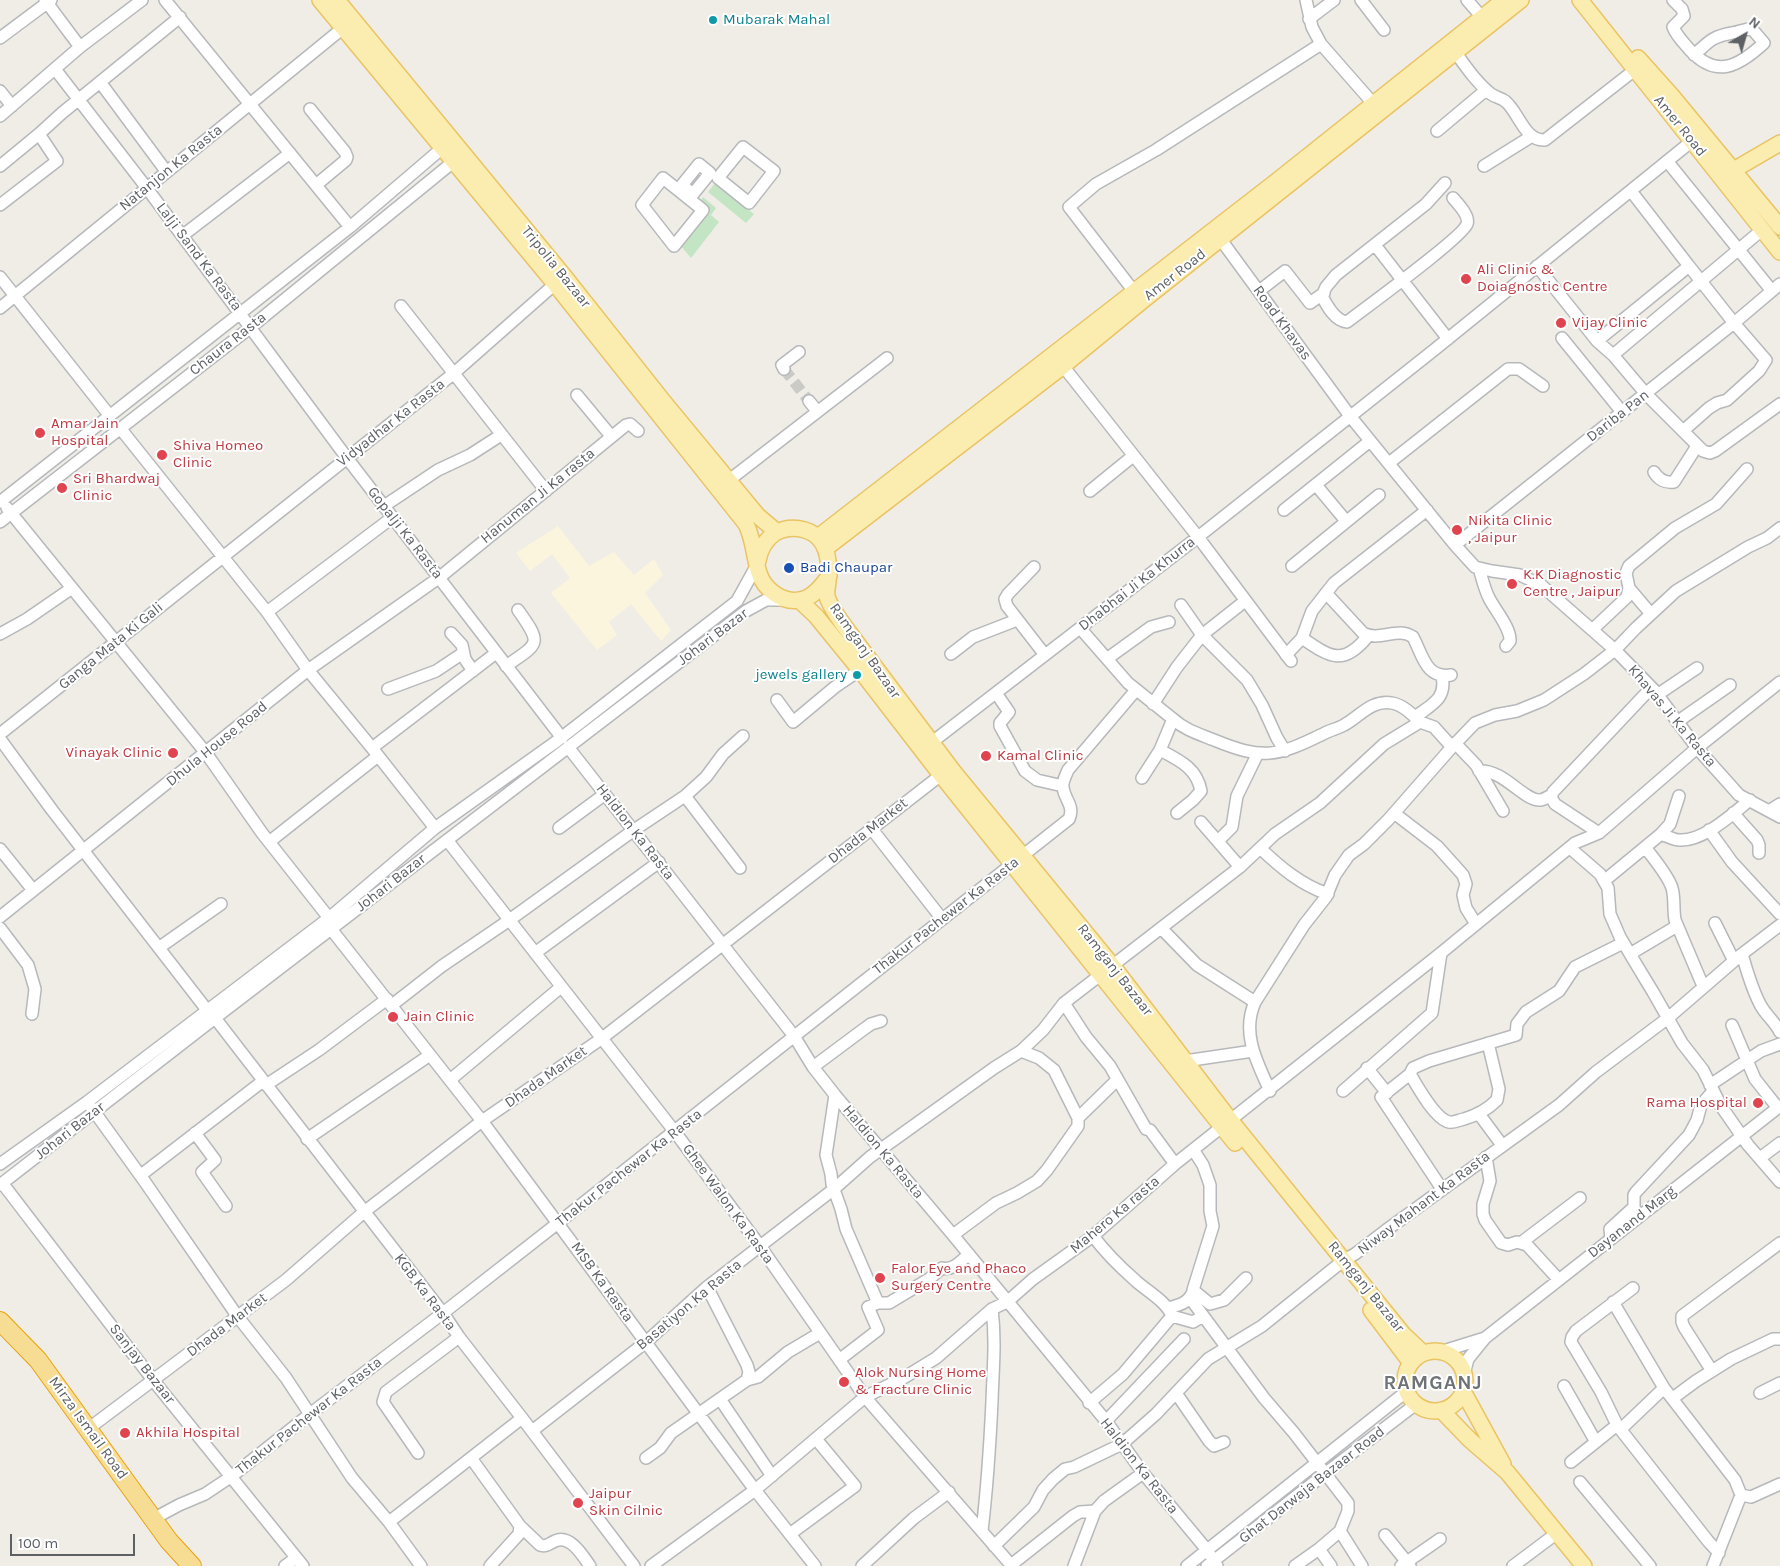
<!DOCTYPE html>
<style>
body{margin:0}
#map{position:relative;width:1780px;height:1566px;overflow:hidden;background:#efede6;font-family:Karla,sans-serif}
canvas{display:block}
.north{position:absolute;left:1720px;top:10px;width:50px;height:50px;-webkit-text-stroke:4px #fff;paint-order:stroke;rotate:38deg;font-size:14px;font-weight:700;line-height:20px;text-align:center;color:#5d6165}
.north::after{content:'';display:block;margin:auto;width:18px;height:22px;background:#5d6165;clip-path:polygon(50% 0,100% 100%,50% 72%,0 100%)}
.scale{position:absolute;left:10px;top:1534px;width:125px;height:22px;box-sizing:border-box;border:2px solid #5d6165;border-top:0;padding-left:6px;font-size:15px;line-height:18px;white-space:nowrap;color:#5d6165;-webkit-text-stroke:4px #fff;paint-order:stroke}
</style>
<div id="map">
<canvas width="1780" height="1566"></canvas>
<div class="north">N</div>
<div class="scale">100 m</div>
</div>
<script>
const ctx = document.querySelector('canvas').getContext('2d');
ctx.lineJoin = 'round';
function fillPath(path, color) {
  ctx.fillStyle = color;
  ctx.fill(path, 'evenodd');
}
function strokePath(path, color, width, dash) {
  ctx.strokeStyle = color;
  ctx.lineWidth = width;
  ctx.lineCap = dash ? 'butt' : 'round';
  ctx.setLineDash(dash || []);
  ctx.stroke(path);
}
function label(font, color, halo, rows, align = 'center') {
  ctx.font = font + ' Karla,sans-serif';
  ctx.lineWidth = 4;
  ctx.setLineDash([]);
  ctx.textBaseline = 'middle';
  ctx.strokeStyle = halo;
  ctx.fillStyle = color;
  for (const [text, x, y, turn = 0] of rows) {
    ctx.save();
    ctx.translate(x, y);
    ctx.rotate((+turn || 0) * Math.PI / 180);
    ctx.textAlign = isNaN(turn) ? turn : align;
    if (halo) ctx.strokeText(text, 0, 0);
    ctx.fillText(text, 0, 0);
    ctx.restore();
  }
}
const commercial = new Path2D(`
 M 558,526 L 589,566 L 614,552 L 634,575 L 654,559 L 663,575 L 645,593 L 671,630 L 661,641 L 631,604 L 609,622 L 617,635 L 597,650 L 551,593 L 570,578 L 552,554 L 530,571 L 516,553 Z`);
const green = new Path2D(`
 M 715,183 L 754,214 L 746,223 L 708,192 Z
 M 703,197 L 716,208 L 711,215 L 719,222 L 691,258 L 680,245 L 705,213 L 697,206 Z`);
const minorTunnel = new Path2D(`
 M 784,369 L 809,401`);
const minor = new Path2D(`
 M 45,0 L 80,47
 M 165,0 L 350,227
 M 1306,0 L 1312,27 L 1321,44 L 1378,109
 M 1361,0 L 1384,30
 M 1467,0 L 1487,23
 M 1673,0 L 1682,9 L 1684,16 L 1673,27 C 1676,35 1683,42 1689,49 C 1716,79 1738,67 1764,43 L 1752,29 C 1743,29 1740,32 1732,33 C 1711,37 1710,41 1694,55
 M 1309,19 L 1334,0
 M 0,38 L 51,0
 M 1456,53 C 1466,67 1477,83 1491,94 C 1495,97 1501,98 1505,101 C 1519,112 1524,141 1545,140 L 1641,65
 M 55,69 L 146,187 L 347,458 L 562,738
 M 100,82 L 166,171
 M 0,91 L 12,106
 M 310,109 L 345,152 L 347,157 L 346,160 L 316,185
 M 0,116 L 80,47 L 142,0
 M 1437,131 L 1486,90
 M 743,147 L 774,171 L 749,203 L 718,178 Z
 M 1667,161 L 1772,291
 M 699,164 L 710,173 L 693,194 L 682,185 Z
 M 0,166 L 39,134 L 62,113 L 180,17
 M 1484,166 L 1532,136
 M 663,178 L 703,210 L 674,246 L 642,205 Z
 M 1445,183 L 1426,204 L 1336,275 L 1326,287 L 1322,296 C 1327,306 1335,321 1347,322 C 1365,308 1463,237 1467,224 C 1470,216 1458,204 1453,198
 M 1631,191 L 1689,266
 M 0,205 L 57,161 L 39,134
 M 1216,233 L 1350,416 L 1455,545 L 1475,567 L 1492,571 L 1520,575 L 1541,585 L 1615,650 L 1654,690 L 1697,748 L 1739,795 L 1780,817
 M 182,236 L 290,153
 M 1375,245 L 1448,339
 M 1537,266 L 1597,341 L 1613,355 L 1763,229
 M 0,277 L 110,416
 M 1259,291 L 1285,271 L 1310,303 L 1324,293
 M 1139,298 L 1069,207 L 1096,184 L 1156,150 L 1321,44
 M 401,306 L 546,491
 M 0,308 L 343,28
 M 1562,338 L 1622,412
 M 1597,341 L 1689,266 L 1734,323 L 1766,360 L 1759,371 L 1727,400 L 1717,403 L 1709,408 L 1683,431
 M 1613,355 L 1646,394 L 1703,451 L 1710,453 L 1715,451 L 1780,404
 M 1063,366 L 1198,537 L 1291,661
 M 784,369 L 782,365 L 799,352
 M 577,395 L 611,436
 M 809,401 L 817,411
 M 120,428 L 267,612 L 308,670 L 372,748 L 435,828
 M 1389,463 L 1508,369 L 1519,369 L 1543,386
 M 1654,472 C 1658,479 1665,483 1674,482 L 1697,446
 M 728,481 L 887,358
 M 1316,485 L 1346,521
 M 1090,491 L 1133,456
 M 0,502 L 350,227 L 447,144
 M 384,506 L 438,470 L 470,455 L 501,435
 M 7,508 L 206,753 L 262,833 L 329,918
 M 1284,510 L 1370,441
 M 0,522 L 251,327 L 458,158
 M 1455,545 L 1734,323 L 1780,284
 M 1292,566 L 1379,495
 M 1034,567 L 1008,594 L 1005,599 L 1007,606 L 1045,655
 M 1479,568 C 1482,578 1484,588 1489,598 C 1495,610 1511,628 1510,641 L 1506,646
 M 1629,588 L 1651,614
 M 1326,593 L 1363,633 C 1380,642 1398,626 1413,637 C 1423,656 1426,679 1451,675
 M 1181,605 L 1202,635 L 1247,680 L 1262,705 L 1277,738 L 1285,751
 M 267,612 L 393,517
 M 1080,628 L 1128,683 L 1173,719
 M 1592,630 L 1627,597 L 1629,588 L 1626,573 L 1629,566 L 1675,528 L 1716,504 L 1747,469
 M 451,633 L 462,645 L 465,659 L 473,671
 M 0,634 L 27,619 L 72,588
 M 1302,638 C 1330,657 1343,667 1368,636
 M 951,654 L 973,637 L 1017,620
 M 1286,655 L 1302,638 L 1312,611 L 1334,583 L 1427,510
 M 1108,658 L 1151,627 L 1169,622
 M 506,666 C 539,643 543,645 518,610
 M 388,689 L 436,671 L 463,653
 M 996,693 L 1009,712 L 1000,723 L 1000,726 L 1025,771 L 1037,780 L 1063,786
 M 1657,695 L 1697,668
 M 777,700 L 793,722 L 835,687 L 860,670
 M 1153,704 L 1177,667 L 1202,635 L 1245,601
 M 1415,717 C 1431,705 1447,699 1442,676
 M 1677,722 L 1730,685
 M 0,734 L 453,374 L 555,284
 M 0,739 L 52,810 L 207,1010
 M 1455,743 L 1476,765 L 1503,811
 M 927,746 L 1198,537 L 1434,350 L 1692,141
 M 568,747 L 794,1036 L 813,1067 L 835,1095 L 953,1235 L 1106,1421 L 1143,1473 L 1207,1550 L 1217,1566
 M 372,748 L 496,653
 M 1160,750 C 1179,760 1197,768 1201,791 L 1193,800 L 1177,813
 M 1479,771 C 1504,769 1524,802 1541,800 C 1545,799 1549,796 1552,795
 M 1142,778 L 1160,750 L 1173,719 C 1185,730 1199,734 1214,740 C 1263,760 1276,757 1323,734 C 1330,730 1337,729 1344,725 C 1359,717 1372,699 1392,703 C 1403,705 1412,714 1420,722
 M 685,796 L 740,868
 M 1769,811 L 1780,804
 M 1394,813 L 1437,846 L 1463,875 L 1466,884 L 1463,895 L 1466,908 L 1476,924
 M 1733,813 L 1757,840 L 1759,845 L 1759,853
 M 1201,822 L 1240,867
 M 559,828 L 605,794
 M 871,828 L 942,919
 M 1709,830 L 1732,862 L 1780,914
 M 1599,833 L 1555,804 L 1551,797 L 1553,792 L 1651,688
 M 1661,834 C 1667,836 1674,840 1679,840 C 1703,842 1732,814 1750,800
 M 447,840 L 675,1132 L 760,1246 L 865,1397 L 1012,1566
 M 1218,841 L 1232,827 L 1237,796 L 1258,753
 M 269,842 L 378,756
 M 1645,847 C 1653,858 1668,875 1672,888 C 1675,898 1673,909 1675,920 L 1703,986
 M 1260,848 C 1280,867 1301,885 1328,894
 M 1570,848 L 1600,874 L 1608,888 L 1610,914 L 1620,937 L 1636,964 L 1653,992 L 1682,1043 L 1703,1070 L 1721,1106 L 1748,1145 L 1780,1182
 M 0,849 L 33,890
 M 1604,881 L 1661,834 L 1670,824 L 1679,796
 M 0,917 L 308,670 L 440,577 L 626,425 L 630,424 L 638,431
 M 1715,923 L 1734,961
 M 0,928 L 28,965 L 35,989 L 32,1014
 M 1161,928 L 1197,965 L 1255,1002
 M 331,929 L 482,1121 L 755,1490 L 815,1566
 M 160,947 L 221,904
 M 535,953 L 659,862
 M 1630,954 L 1677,926
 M 1742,954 C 1747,971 1752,990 1761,1006 C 1766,1015 1775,1022 1780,1032
 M 1064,1003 L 1086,1037 L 1110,1066 L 1146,1129 L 1150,1130 L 1175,1164
 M 392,1005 L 442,966 L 508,921 L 634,830 L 685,796 L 706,777 L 723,754 L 743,736
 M 215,1018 L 443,1313 L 459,1337 L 522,1418 L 634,1566
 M 1732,1025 L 1755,1079 L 1778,1108
 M 1185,1061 L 1253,1051
 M 813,1067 L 864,1029 L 871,1024 L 881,1021
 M 1367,1068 L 1387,1093
 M 1410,1074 C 1417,1086 1435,1119 1449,1122 C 1454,1123 1459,1120 1464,1119 C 1478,1115 1487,1110 1497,1100 L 1499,1089 L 1488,1043
 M 450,1080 L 561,987
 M 266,1085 L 319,1050 L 387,999
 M 1710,1085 L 1761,1051 L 1780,1044
 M 1270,1091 C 1257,1062 1241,1033 1255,1002 L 1304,925 L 1326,897 L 1335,875 L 1349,855 L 1364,844 L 1388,820 L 1452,747 L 1475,723 L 1495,715 L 1517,711 L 1544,700 L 1584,674 L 1615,650 L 1636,628 L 1676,591 L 1748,547 L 1767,538 L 1780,528
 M 1343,1091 L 1432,1013 L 1441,953
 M 835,1095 L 826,1155 L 831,1174 L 832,1184 L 841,1209 L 846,1229 L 878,1303 L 889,1303 L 929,1279 L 942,1268 C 953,1271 961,1261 969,1254
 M 91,1107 L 145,1182 L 238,1317 L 286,1378 L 352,1478 L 389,1522 L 421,1566
 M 1479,1114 L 1502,1145
 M 1078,1118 L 1117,1080
 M 195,1133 L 215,1160 L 202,1172 L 226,1206
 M 307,1139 L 430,1055
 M 1194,1151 L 1203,1165 L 1210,1185 L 1210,1211 L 1213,1226 L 1193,1290 L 1210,1304 L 1224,1300 L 1246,1278
 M 1486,1157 L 1490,1181 L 1483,1204 L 1483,1214 L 1485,1220 L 1501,1243 L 1508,1245 L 1517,1242 L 1527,1245 L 1559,1280
 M 1760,1158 L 1780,1143
 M 0,1164 L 87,1102 L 329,918 L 435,828 L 557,741 L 737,601 L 758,563
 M 141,1175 L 263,1081
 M 3,1184 L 153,1380 L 303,1566
 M 0,1185 L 215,1018 L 746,611 L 766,600 L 785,600
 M 1442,1189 L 1381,1097 L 1410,1074 L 1413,1068 L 1429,1061 L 1516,1035 L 1517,1024 L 1526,1012 L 1559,991 L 1575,967 L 1623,943
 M 953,1235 L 996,1203 L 1017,1193 L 1037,1181 L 1047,1170 L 1078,1126 L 1078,1118 L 1054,1070 L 1039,1058 L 1021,1051
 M 1611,1239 L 1610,1229 L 1634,1207 L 1634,1195 L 1636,1192 L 1689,1135 L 1697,1120 L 1701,1105 L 1713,1091
 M 1522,1242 L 1580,1198
 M 1633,1288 L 1576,1331 L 1572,1337 L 1571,1342 L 1601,1392 L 1617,1425 L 1708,1541 L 1719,1553
 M 1190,1298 L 1264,1398 L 1294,1433 L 1348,1503 L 1348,1511 L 1340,1531
 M 1613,1302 L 1664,1388 L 1735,1480 L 1741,1495 L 1751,1497 L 1780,1484
 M 1168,1308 C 1180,1305 1188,1303 1193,1292
 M 1172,1316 L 1193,1322 L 1203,1316
 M 1440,1352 L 1485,1338
 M 839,1360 L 878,1330 L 868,1307 L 878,1303
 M 1712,1371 L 1684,1327 L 1682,1322 L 1682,1316 L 1780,1243
 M 1464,1374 L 1468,1359 L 1485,1338 L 1780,1106
 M 747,1380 L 758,1377 L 788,1352 L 820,1333
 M 1564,1386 L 1596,1442
 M 1176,1393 L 1209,1441 L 1214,1446 L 1224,1442
 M 1760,1393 L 1780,1383
 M 1673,1398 L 1696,1381 L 1731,1359 L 1773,1339 L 1780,1339
 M 720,1399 L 772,1476
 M 1089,1403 L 1123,1374 L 1172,1316 C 1166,1301 1148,1292 1136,1281 C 1120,1267 1105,1252 1093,1236
 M 1106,1421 L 1184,1339
 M 88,1429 L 286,1280 L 364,1212 L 482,1121 L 601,1039 L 941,775
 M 1621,1429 L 1664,1388
 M 532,1431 L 646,1342 L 707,1287 L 834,1189 L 870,1157 L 994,1068 L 1021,1051 L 1043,1030 L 1064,1003 L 1240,867 L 1275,834 L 1320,803 L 1384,744 L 1420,722 L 1434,727 L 1452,747
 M 418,1453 L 383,1402 L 386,1392 L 459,1337
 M 471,1458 L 520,1526 L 519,1534 L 490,1566
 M 646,1458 L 660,1448 L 671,1433 L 747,1380 L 749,1372 L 747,1365 L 707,1287
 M 1571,1462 L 1617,1425
 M 1580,1482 L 1650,1566
 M 153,1519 L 179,1505 L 205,1494 L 232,1476 L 310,1414 L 443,1313 L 558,1223 L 1069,819 C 1075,806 1064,799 1063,787 C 1062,782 1066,775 1068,770 L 1136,690
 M 389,1522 L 522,1418
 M 520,1526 L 540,1545 C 547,1547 548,1544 555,1541 C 570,1534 583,1556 590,1566
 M 982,1531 C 987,1488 990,1444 992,1401 C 993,1369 996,1341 992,1309
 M 790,1534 L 855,1486 L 816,1439
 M 1385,1535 L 1410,1566
 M 994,1546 L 1034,1507 L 1043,1490 L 1053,1479 L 1065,1469 L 1074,1467 L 1122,1444 L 1156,1414 L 1208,1359 L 1262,1326 L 1344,1260 L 1355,1254 L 1385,1231 L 1559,1105 L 1596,1072 L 1668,1018 L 1742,954 L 1780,925
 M 1319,1549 L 1331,1566
 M 1011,1565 L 1073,1516 L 1080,1512 L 1095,1511
 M 285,1566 L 296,1558
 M 651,1566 L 755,1490 L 865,1397 L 905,1377 L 936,1358 L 992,1309 L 1007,1302 L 1033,1279 L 1093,1236 L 1175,1164 L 1441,953 L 1575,843 L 1599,833 L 1697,748 L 1780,682
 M 862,1566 L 914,1518 L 949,1492
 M 1074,1566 L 1095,1511 L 1104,1501 L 1143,1473
 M 1187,1566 L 1407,1391
 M 1207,1566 L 1326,1473 L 1416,1404
 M 1295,1566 L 1319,1549 L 1340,1531 L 1362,1566
 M 1401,1566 L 1440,1539
 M 1513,1566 L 1557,1533
 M 1713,1566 L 1741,1495`);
const major = new Path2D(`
 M 320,0 L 555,284 L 746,524 C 754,540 754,557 759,573 C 764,589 782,603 799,600 C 812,599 822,586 829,576
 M 337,0 L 564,276 L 663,401 L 758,516 L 777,532
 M 1580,0 L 1780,252
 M 1638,58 L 1672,96 L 1780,227
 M 1725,175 L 1780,143
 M 818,537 L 1278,180 L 1504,0
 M 826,548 L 1063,366 L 1141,302 L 1521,0
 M 758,561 C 760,549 765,540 775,533 C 784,528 795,527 805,530 C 828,537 830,560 828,581 C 828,585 826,591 827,596 C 829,605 837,615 842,623 L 953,771 L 1112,965 L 1231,1121 L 1403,1334 L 1423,1353
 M 799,600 L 816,616 L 860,670 L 941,775 L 1235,1143
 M 1371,1310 L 1411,1363
 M1405 1381a30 30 0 1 1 60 0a30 30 0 1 1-60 0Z
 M 1463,1391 L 1503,1464
 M 1441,1410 L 1470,1440 L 1507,1472 L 1584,1566`);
const highway = new Path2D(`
 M 0,1321 L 38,1360 L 169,1541 L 192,1566`);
const markers = [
 [713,20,5,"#0f9aa8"],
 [1466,279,6,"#e0444e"],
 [1561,323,6,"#e0444e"],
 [40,433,6,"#e0444e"],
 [162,455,6,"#e0444e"],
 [62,488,6,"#e0444e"],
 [1457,530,6,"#e0444e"],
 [789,568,6,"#1a4fb4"],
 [1512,584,6,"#e0444e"],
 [857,675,5,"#0f9aa8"],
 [173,753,6,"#e0444e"],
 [986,756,6,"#e0444e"],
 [393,1017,6,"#e0444e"],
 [1758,1103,6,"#e0444e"],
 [880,1278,6,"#e0444e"],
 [844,1382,6,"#e0444e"],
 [125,1433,6,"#e0444e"],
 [578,1503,6,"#e0444e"]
];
const cultureNames = [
 ["Mubarak Mahal",723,20],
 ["jewels gallery",847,675,"right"]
];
const streetNames = [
 ["Amer Road",1680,126,51],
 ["Natanjon Ka Rasta",171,168,-39],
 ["Lalji Sand Ka Rasta",199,257,53],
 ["Tripolia Bazaar",556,267,51],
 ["Amer Road",1175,275,-38],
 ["Road Khavas",1282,323,54],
 ["Chaura Rasta",228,344,-38],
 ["Dariba Pan",1618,416,-38],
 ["Vidyadhar Ka Rasta",391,423,-38],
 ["Hanuman Ji Ka rasta",538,496,-39],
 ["Gopalji Ka Rasta",405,533,52],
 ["Dhabhai Ji Ka Khurra",1137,584,-38],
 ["Johari Bazar",713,637,-37],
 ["Ganga Mata Ki Gali",111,646,-39],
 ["Ramganj Bazaar",865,651,55],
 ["Khavas Ji Ka Rasta",1672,716,50],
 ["Dhula House Road",217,744,-39],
 ["Dhada Market",868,831,-38],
 ["Haldion Ka Rasta",635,832,52],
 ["Johari Bazar",391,883,-38],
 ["Thakur Pachewar Ka Rasta",946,916,-38],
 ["Ramganj Bazaar",1115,970,52],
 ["Dhada Market",546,1077,-35],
 ["Johari Bazar",70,1131,-38],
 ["Haldion Ka Rasta",883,1152,50],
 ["Thakur Pachewar Ka Rasta",629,1168,-38],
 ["Niway Mahant Ka Rasta",1424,1203,-37],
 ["Ghee Walon Ka Rasta",728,1204,54],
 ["Mahero Ka rasta",1115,1215,-40],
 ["Dayanand Marg",1632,1222,-38],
 ["MSB Ka Rasta",602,1282,54],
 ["Ramganj Bazaar",1366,1287,51],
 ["KGB Ka Rasta",425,1292,53],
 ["Basatiyon Ka Rasta",689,1305,-40],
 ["Dhada Market",227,1325,-37],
 ["Sanjay Bazaar",142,1364,52],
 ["Thakur Pachewar Ka Rasta",309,1416,-38],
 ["Mirza Ismail Road",88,1428,54],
 ["Haldion Ka Rasta",1139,1466,52],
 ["Ghat Darwaja Bazaar Road",1312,1485,-38]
];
const healthNames = [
 ["Ali Clinic &",1477,270],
 ["Doiagnostic Centre",1477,287],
 ["Vijay Clinic",1572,323],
 ["Amar Jain",51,424],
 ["Hospital",51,441],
 ["Shiva Homeo",173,446],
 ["Clinic",173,463],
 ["Sri Bhardwaj",73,479],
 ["Clinic",73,496],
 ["Nikita Clinic",1468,521],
 [", Jaipur",1468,538],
 ["K.K Diagnostic",1523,575],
 ["Centre , Jaipur",1523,592],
 ["Vinayak Clinic",162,753,"right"],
 ["Kamal Clinic",997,756],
 ["Jain Clinic",404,1017],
 ["Rama Hospital",1747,1103,"right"],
 ["Falor Eye and Phaco",891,1269],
 ["Surgery Centre",891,1286],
 ["Alok Nursing Home",855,1373],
 ["& Fracture Clinic",855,1390],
 ["Akhila Hospital",136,1433],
 ["Jaipur",589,1494],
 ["Skin Cilnic",589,1511]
];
const transitNames = [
 ["Badi Chaupar",800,568]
];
const districtNames = [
 ["RAMGANJ",1433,1383]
];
fillPath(commercial, '#fcf5dd');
fillPath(green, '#c4e5c3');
strokePath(minorTunnel, '#cacac6', 11, [11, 5.5]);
strokePath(minor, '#b6b8bb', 14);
strokePath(major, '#eac363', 18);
strokePath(highway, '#e7a10d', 20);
strokePath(minor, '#fff', 11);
strokePath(major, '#fbedaf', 15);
strokePath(highway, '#f7dd94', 18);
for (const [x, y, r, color] of markers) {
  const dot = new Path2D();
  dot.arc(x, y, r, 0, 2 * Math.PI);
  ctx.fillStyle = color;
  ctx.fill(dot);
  strokePath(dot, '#fff', 2);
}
label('15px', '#0d838f', '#fff', cultureNames, 'left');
label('15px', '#5d6165', '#fff', streetNames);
label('15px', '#be3a42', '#fff', healthNames, 'left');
label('15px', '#164399', '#fff', transitNames, 'left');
ctx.letterSpacing = '1px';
label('bold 20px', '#6e7377', '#fff', districtNames);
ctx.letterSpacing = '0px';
</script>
